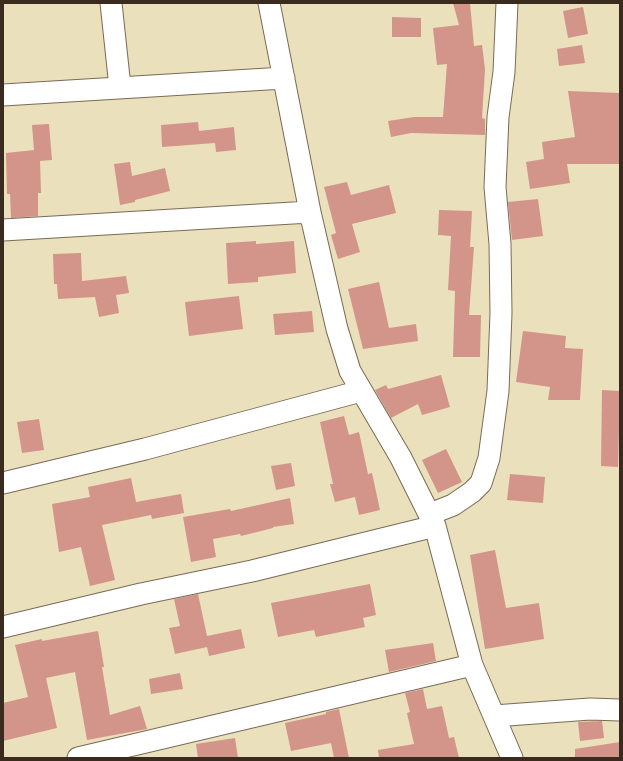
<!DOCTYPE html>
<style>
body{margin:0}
#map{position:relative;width:623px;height:761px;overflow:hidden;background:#ebe0bc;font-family:Kalam,sans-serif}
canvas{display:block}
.frame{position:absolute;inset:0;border:4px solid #3b2a1e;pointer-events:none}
</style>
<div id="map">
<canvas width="623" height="761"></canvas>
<div class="frame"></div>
</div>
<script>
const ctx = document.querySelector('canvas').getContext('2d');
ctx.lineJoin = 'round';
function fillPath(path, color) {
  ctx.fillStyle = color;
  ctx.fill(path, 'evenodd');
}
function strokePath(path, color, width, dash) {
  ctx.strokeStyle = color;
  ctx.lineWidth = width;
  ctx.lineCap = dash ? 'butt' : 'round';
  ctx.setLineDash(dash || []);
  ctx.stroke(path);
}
const building = new Path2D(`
 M 453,3 L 470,3 L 474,46 L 482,45 L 485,69 L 482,118 L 485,119 L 485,135 L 411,133 L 391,137 L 388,121 L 414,117 L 443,117 L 447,64 L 437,65 L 433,28 L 459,25 Z
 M 583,7 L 588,34 L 568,38 L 563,11 Z
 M 392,17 L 421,18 L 421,37 L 392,37 Z
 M 582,45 L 585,63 L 559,66 L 557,49 Z
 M 568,91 L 620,93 L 620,164 L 567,164 L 570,183 L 530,189 L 526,162 L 544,159 L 542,142 L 575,137 Z
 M 198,122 L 199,131 L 234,127 L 236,150 L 216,152 L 215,143 L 162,147 L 161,125 Z
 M 49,124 L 52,160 L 40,161 L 41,193 L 38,193 L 38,216 L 11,218 L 10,194 L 7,194 L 6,153 L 34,150 L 32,125 Z
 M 130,162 L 132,176 L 165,168 L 170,191 L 135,200 L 135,202 L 120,205 L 114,164 Z
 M 347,182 L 351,195 L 389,185 L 396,213 L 352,224 L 360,252 L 338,259 L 331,235 L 336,233 L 324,187 Z
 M 538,199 L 543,236 L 512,240 L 508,202 Z
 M 439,210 L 472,211 L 470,247 L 474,247 L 469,315 L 481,315 L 480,357 L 453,357 L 455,291 L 448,290 L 451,236 L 438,235 Z
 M 256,241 L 256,244 L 294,241 L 296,273 L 258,277 L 258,282 L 228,284 L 226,243 Z
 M 81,253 L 82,281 L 126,276 L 129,293 L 116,295 L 119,313 L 99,317 L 95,297 L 58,299 L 57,284 L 54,284 L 53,254 Z
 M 379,282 L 389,328 L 416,324 L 418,341 L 363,349 L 348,289 Z
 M 239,296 L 243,329 L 189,336 L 185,302 Z
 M 312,311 L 314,332 L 275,335 L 273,314 Z
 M 523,331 L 566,336 L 565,348 L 583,349 L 580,400 L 548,400 L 550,387 L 516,382 Z
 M 441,375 L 450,407 L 422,415 L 418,404 L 391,418 L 375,390 L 386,385 L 388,389 Z
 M 602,390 L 620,391 L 618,467 L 601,466 Z
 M 344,416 L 349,435 L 359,432 L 368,474 L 372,473 L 380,510 L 359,515 L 355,497 L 335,502 L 330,484 L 333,484 L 320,422 Z
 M 39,419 L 44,450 L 22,453 L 17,422 Z
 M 446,449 L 462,482 L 438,493 L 422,460 Z
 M 291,463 L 295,486 L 276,490 L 271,466 Z
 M 510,474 L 545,477 L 543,503 L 507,500 Z
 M 131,478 L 136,502 L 181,494 L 184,513 L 152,519 L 151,515 L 102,525 L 115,580 L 90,586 L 81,547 L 59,552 L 52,504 L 90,497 L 88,487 Z
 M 290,498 L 294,524 L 273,527 L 273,528 L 241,536 L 240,534 L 213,539 L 216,557 L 191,562 L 183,517 L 230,509 L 231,511 Z
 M 495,550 L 506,608 L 539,603 L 544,639 L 485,649 L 470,555 Z
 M 370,584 L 376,615 L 363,618 L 365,627 L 316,637 L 314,630 L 278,637 L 271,603 Z
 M 198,594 L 207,636 L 241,629 L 245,648 L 209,656 L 207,647 L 175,654 L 169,628 L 180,626 L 174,599 Z
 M 98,631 L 104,667 L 102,667 L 110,715 L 140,706 L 147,729 L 87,740 L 75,672 L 46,678 L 57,728 L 3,741 L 3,703 L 28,697 L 15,645 L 42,639 L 42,641 Z
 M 433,643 L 436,661 L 389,672 L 385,650 Z
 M 180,673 L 183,689 L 151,694 L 149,679 Z
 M 423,689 L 427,709 L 442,706 L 449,738 L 454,737 L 459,758 L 379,758 L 378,750 L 414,744 L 407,713 L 410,712 L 405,693 Z
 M 339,709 L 349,758 L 334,758 L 331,743 L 291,751 L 285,723 L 326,714 L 326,712 Z
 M 602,721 L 604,738 L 580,741 L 578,722 Z
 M 235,738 L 238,758 L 198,758 L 196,744 Z
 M 620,742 L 620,758 L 575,758 L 575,749 Z`);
const minor = new Path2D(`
 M 111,3 L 120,87
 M 269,3 L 310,212 L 337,329 L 350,371 L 401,458 L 435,526 L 472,665 L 512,758
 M 3,95 L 284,78
 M 3,230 L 310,212
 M 3,483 L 145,449 L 361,391
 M 430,514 L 453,505 L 472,492 L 481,483 L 489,458 L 498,391 L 501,313 L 500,244 L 495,187 L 498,117 L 504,72 L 507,3
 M 3,627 L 141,594 L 252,571 L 435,526
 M 494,716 L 590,709 L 620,710
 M 78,758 L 472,665`);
fillPath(building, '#d3948a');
strokePath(minor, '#796a55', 23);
strokePath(minor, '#fff', 21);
</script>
